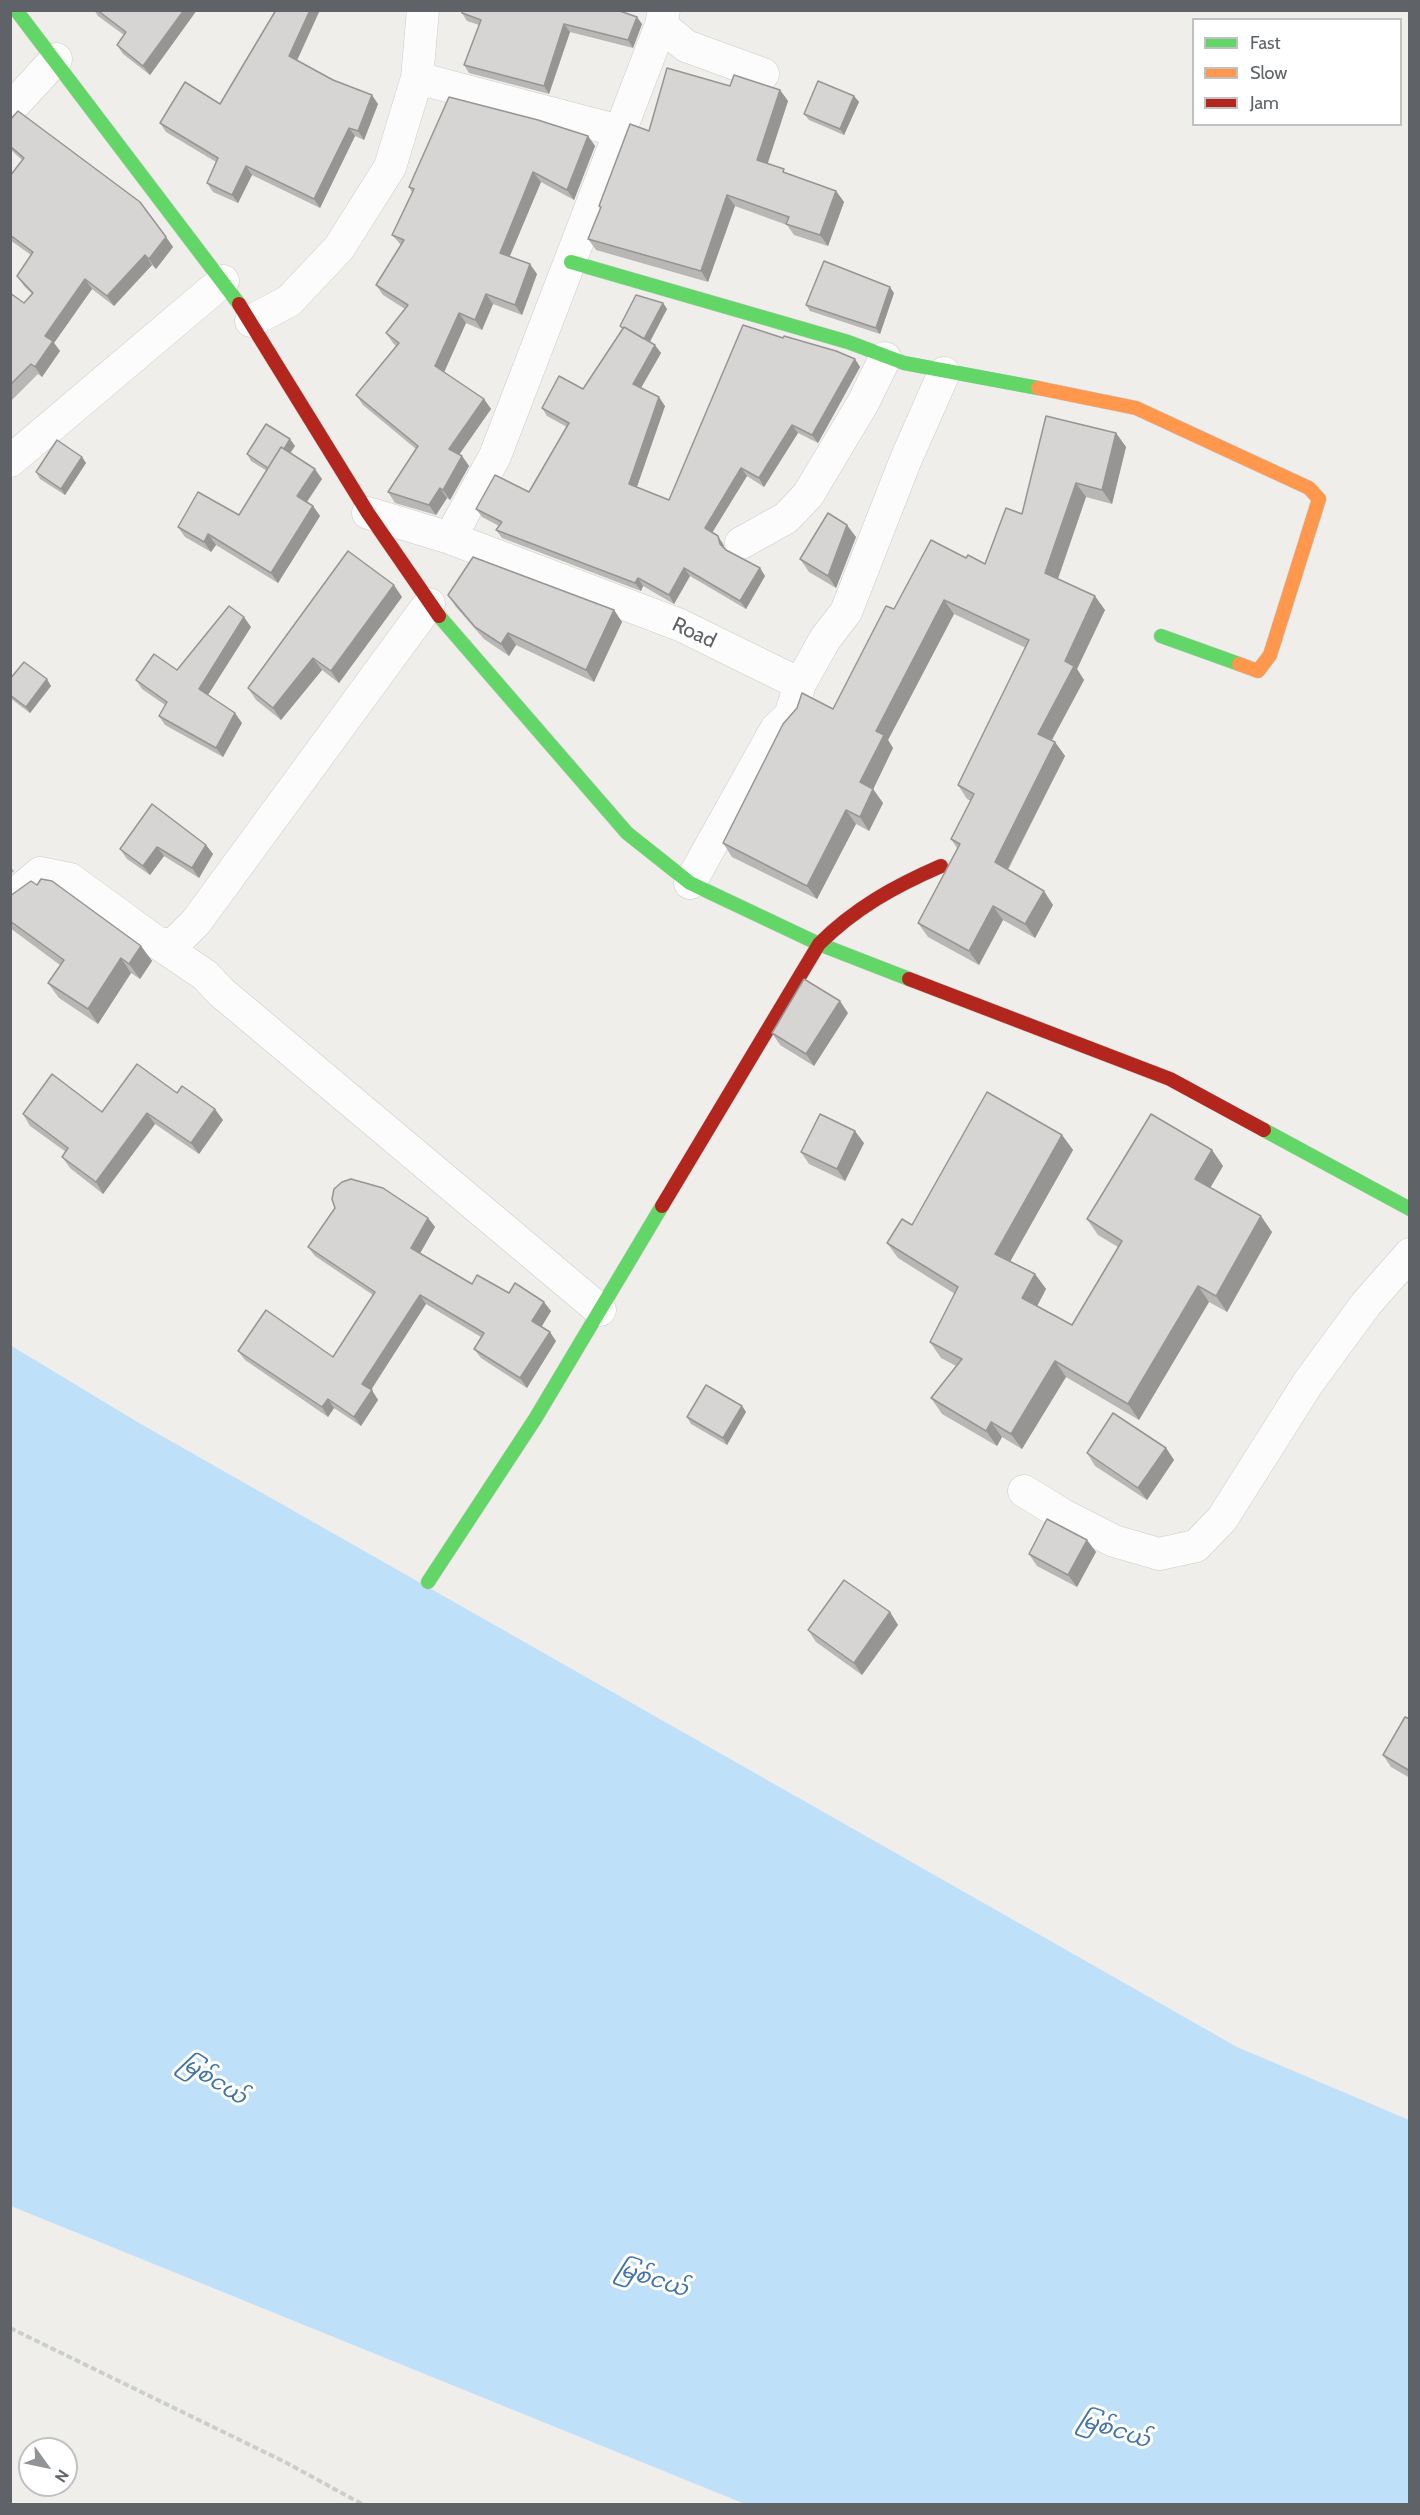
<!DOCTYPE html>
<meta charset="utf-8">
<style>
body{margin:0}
#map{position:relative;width:1420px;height:2515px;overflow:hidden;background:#efeeea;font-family:Cabin,sans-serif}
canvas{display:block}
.frame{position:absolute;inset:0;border:12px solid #5f6368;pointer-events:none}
.legend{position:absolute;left:1192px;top:18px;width:210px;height:108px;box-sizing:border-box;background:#fff;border:2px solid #bfc1c3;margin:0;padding:8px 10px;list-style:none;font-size:18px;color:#5f6368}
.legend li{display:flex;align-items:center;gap:12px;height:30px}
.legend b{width:30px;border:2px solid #bfc1c3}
.north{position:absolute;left:18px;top:2437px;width:60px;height:60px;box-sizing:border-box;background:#fff;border:2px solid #bfc1c3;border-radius:50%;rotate:123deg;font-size:16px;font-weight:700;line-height:24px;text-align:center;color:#5f6368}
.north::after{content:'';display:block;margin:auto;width:21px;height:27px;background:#919496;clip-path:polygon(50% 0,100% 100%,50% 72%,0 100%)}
</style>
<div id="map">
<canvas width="1420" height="2515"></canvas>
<div class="frame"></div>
<ul class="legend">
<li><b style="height:8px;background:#63d668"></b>Fast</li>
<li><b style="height:8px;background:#ff974d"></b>Slow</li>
<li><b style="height:8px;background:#b3261e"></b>Jam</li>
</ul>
<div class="north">N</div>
</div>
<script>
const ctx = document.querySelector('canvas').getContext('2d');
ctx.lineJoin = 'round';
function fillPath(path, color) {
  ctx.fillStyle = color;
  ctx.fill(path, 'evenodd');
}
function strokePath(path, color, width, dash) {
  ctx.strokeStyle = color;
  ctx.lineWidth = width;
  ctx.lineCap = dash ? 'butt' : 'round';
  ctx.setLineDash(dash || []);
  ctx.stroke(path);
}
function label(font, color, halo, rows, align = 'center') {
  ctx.font = font + ' Cabin,"Noto Sans Myanmar",sans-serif';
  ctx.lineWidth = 6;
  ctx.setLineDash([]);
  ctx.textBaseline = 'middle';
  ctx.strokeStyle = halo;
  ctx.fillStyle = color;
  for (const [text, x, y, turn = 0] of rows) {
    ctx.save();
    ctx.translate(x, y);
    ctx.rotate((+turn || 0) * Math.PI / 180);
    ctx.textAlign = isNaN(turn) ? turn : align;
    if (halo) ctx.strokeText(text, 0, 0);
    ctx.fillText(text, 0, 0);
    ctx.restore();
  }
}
const water = new Path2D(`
 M 10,1345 L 139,1423 L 1237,2047 L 1409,2120 L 1409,2504 L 745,2504 L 11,2206 Z`);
const path = new Path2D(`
 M 10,2328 L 285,2462 L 362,2504`);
const street = new Path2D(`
 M 661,25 L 686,46 L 763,74
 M 417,78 L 619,131
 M 10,109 L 56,59
 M 251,321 L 289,301 L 339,248 L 390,167 L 417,78 L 423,10
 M 10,461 L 223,281
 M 368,513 L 450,538 L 680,625 L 800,684 L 790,716 L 776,729 L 690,883
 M 450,538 L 495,456 L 661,25 L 664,10
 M 741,543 L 786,518 L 808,495 L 863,403 L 885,358
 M 800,684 L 825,639 L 846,612 L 906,459 L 944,373
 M 10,899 L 40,873 L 70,879 L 159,944 L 174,944 L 196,922 L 429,604
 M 159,944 L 205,975 L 221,992 L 600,1310
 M 1024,1491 L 1063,1515 L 1114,1541 L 1159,1554 L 1196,1546 L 1222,1519 L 1308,1383 L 1366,1304 L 1410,1254`);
const fast = new Path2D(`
 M 16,10 L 239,304
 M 571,262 L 848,342 L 904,363 L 1038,388
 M 439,616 L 627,833 L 690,883 L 819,944 L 909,979
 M 1161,636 L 1239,664
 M 1264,1130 L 1410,1209
 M 428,1582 L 535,1419 L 662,1206`);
const slow = new Path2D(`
 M 1038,388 L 1136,408 L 1309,488 L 1319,499 L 1270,655 L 1258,671 L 1239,664`);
const jam = new Path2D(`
 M 239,304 L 368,513 L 439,616
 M 909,979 L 1170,1079 L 1264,1130
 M 662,1206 L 819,944 C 855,908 895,886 941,866`);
const wall = new Path2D(`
 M 94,10 L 197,10 L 150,75 L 123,54 L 117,45 L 124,35 L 98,16 Z
 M 462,13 L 642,24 L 633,48 L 570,32 L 549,94 L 469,73 L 464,65 L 479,25 L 467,21 Z
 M 297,60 L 378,104 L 364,140 L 355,136 L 320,208 L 252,175 L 238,203 L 213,192 L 207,183 L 216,162 L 166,132 L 160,123 L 220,104 Z
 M 730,86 L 780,90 L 788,101 L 768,163 L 787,174 L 836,191 L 844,202 L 828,246 L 794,235 L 787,225 L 735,206 L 708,282 L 596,250 L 588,239 L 600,209 L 599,206 L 649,131 Z
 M 854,96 L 859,102 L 844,135 L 809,120 L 804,114 Z
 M 10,120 L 166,237 L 173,247 L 156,269 L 152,265 L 114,306 L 92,289 L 54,343 L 60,351 L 42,377 L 38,374 L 10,402 L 10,293 L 24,303 L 32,294 L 24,286 L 17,276 L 31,255 L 10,240 L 10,176 L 22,160 L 10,149 Z
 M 588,136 L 595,146 L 574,200 L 541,182 L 509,257 L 537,274 L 522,315 L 493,304 L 482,330 L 466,323 L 444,372 L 484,399 L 491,409 L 459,455 L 462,456 L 469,466 L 450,500 L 447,498 L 436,515 L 395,503 L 388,492 L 416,449 L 363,405 L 356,395 L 396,346 L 393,343 L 386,333 L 405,309 L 383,295 L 376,285 L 401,245 L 392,235 L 412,192 L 409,187 Z
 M 894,293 L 880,334 L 810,311 L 806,305 Z
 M 663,303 L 667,309 L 650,342 L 661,353 L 641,388 L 665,406 L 637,487 L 669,500 L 783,338 L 855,359 L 860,367 L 818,443 L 798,433 L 764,487 L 747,476 L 712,533 L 723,544 L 725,549 L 760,568 L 765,576 L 746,609 L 690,576 L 674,604 L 643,586 L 641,591 L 502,538 L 496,530 L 499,526 L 482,517 L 476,509 L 529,492 L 567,427 L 547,416 L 542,408 L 583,389 L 622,329 L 620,326 Z
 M 1116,433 L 1126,447 L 1112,504 L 1086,497 L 1058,579 L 1105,610 L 1077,669 L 1084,680 L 1052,740 L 1055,742 L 1065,756 L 1008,870 L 1053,905 L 1035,938 L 1003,920 L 979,965 L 928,937 L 918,923 L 957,848 L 951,839 L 971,801 L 967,799 L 958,785 L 1026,648 L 954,614 L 888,740 L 893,748 L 873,789 L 883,803 L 869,831 L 856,824 L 817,899 L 732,857 L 723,843 L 833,709 L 894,609 L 966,558 L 985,564 L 1022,514 Z
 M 295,446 L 290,453 L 322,479 L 307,502 L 313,506 L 320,516 L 278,583 L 216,545 L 211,552 L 185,537 L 178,527 L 239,515 L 267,471 L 251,461 L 247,454 Z
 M 82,457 L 86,463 L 65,495 L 40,479 L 36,472 Z
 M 856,537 L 836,588 L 809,572 L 800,559 Z
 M 448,595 L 614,610 L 622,622 L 594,682 L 516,645 L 509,656 L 484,639 L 456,607 Z
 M 402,597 L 339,683 L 322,670 L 281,720 L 256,700 L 248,688 Z
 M 251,627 L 208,695 L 242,723 L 223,757 L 165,725 L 159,716 L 165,705 L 142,689 L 136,680 L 177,670 Z
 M 10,679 L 51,686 L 30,713 L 10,698 Z
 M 206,845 L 213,854 L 199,878 L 164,856 L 150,875 L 127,859 L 120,849 Z
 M 10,866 L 14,871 L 10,875 Z
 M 37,885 L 141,946 L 152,961 L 140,979 L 131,973 L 98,1024 L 59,998 L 48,983 L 60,965 L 10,928 L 10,896 Z
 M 848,1013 L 814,1066 L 780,1045 L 772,1033 Z
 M 177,1093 L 223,1120 L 199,1154 L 155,1124 L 103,1194 L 70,1168 L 62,1157 L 66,1152 L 30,1126 L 23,1114 L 102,1112 Z
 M 1062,1135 L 1073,1150 L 1010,1261 L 1035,1274 L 1046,1289 L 1037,1306 L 1072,1325 L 1118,1247 L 1098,1235 L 1087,1219 L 1212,1150 L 1223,1166 L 1210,1188 L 1272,1232 L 1227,1312 L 1209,1302 L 1139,1420 L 1066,1377 L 1022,1449 L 1002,1437 L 997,1446 L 942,1414 L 931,1398 L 956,1366 L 941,1358 L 930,1342 L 955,1294 L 898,1258 L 887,1243 L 912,1225 Z
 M 864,1143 L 845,1181 L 809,1164 L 801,1152 Z
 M 335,1208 L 428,1218 L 435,1227 L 420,1253 L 472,1284 L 509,1293 L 551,1311 L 541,1327 L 556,1341 L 527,1388 L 481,1358 L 474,1349 L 481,1337 L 426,1304 L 371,1390 L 378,1400 L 361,1426 L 334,1408 L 328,1417 L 245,1360 L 238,1351 L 333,1357 L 373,1295 L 315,1256 L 308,1247 Z
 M 742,1406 L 746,1412 L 727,1445 L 691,1424 L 687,1417 Z
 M 1166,1448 L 1174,1460 L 1147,1500 L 1095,1466 L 1087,1453 Z
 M 1087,1540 L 1096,1552 L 1077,1587 L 1037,1566 L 1029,1554 Z
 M 890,1612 L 898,1625 L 862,1675 L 816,1642 L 808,1630 Z
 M 1410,1719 L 1410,1778 L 1391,1767 L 1383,1755 Z`);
const shadedWall = new Path2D(`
 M 184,10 L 197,10 L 150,75 L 143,66 Z
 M 310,10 L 320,10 L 295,65 L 289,56 Z
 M 637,17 L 642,24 L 633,48 L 628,40 Z
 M 564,24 L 570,32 L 549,94 L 544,86 Z
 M 780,90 L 788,101 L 765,171 L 757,160 Z
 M 372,95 L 378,104 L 364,140 L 358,131 Z
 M 854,96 L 859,102 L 844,135 L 840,129 Z
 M 349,128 L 355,136 L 320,208 L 314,199 Z
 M 588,136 L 595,146 L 574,200 L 567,190 Z
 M 246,166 L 252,175 L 238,203 L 232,195 Z
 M 533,172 L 541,182 L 507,263 L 500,253 Z
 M 836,191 L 844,202 L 828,246 L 820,235 Z
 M 727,195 L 735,206 L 708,282 L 701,271 Z
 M 166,237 L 173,247 L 156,269 L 149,259 Z
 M 145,255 L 152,265 L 114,306 L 107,296 Z
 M 530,264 L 537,274 L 522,315 L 515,305 Z
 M 85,279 L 92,289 L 54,343 L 60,351 L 42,377 L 35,367 L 45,336 Z
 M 890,287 L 894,293 L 880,334 L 876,328 Z
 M 486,294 L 493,304 L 482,330 L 475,320 Z
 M 663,303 L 667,309 L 648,345 L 644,339 Z
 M 459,313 L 466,323 L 442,377 L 435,366 Z
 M 655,345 L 661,353 L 638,393 L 633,384 Z
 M 855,359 L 860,367 L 818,443 L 812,435 Z
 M 659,397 L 665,406 L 635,492 L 629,484 Z
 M 484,399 L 491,409 L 456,459 L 449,449 Z
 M 792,425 L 798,433 L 764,487 L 759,478 Z
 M 1116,433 L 1126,447 L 1112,504 L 1102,490 Z
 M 290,439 L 295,446 L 275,476 L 270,470 Z
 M 462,456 L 469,466 L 450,500 L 443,490 Z
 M 82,457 L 86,463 L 65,495 L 61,489 Z
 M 741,468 L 747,476 L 710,536 L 705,528 Z
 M 315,469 L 322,479 L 304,506 L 297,496 Z
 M 1076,483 L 1086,497 L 1055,587 L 1045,573 Z
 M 440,488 L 447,498 L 436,515 L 429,505 Z
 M 313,506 L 320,516 L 278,583 L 271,573 Z
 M 847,525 L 856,537 L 836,588 L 828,576 Z
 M 208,534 L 216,545 L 211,552 L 204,542 Z
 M 718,536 L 723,544 L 726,552 L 720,544 Z
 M 684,568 L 690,576 L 674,604 L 669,595 Z
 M 760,568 L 765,576 L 746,609 L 740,601 Z
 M 638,578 L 643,586 L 641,591 L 635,583 Z
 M 394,585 L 402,597 L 339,683 L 331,671 Z
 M 1095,596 L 1105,610 L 1077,669 L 1084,680 L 1048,747 L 1038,734 L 1065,661 Z
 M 944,600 L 954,614 L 888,740 L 893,748 L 870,796 L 860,782 L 876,731 Z
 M 614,610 L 622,622 L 594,682 L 586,670 Z
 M 244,617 L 251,627 L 206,698 L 199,689 Z
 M 508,633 L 516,645 L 509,656 L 501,644 Z
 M 313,658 L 322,670 L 281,720 L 273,708 Z
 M 47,679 L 51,686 L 30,713 L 26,707 Z
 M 235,713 L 242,723 L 223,757 L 216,748 Z
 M 1055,742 L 1065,756 L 1004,876 L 995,862 Z
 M 873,789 L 883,803 L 869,831 L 860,817 Z
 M 846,810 L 856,824 L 817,899 L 807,886 Z
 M 206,845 L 213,854 L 199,878 L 192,868 Z
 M 157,847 L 164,856 L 150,875 L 143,866 Z
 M 1044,891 L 1053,905 L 1035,938 L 1025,924 Z
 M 993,906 L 1003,920 L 979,965 L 969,951 Z
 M 141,946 L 152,961 L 140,979 L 129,964 Z
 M 121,958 L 131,973 L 98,1024 L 88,1009 Z
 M 840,1001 L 848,1013 L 814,1066 L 806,1054 Z
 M 215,1109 L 223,1120 L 199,1154 L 191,1143 Z
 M 147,1113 L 155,1124 L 103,1194 L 96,1182 Z
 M 855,1131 L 864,1143 L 845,1181 L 837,1169 Z
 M 1062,1135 L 1073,1150 L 1006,1269 L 995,1254 Z
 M 1212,1150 L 1223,1166 L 1206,1195 L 1195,1179 Z
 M 1261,1216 L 1272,1232 L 1227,1312 L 1216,1296 Z
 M 428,1218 L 435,1227 L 418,1257 L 411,1248 Z
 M 1035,1274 L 1046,1289 L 1033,1314 L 1022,1298 Z
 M 1198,1286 L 1209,1302 L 1139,1420 L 1128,1404 Z
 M 420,1295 L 426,1304 L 369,1393 L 362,1384 Z
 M 544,1302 L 551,1311 L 539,1331 L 532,1321 Z
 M 550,1332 L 556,1341 L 527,1388 L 520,1378 Z
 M 1055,1361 L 1066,1377 L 1022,1449 L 1011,1434 Z
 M 372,1390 L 378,1400 L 361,1426 L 354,1417 Z
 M 328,1399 L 334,1408 L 328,1417 L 322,1407 Z
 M 742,1406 L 746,1412 L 727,1445 L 723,1438 Z
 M 991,1422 L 1002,1437 L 997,1446 L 986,1431 Z
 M 1166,1448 L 1174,1460 L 1147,1500 L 1138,1488 Z
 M 1087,1540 L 1096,1552 L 1077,1587 L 1068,1575 Z
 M 890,1612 L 898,1625 L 862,1675 L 854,1663 Z`);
const building = new Path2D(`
 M 97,10 L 184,10 L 143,66 L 117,45 L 126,32 Z
 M 276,10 L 310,10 L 289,56 L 333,80 L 372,95 L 358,131 L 349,128 L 314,199 L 246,166 L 232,195 L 207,183 L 218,158 L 160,123 L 185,82 L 220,104 Z
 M 462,10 L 617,10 L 637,17 L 628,40 L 564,24 L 544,86 L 464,65 L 481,20 L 462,13 Z
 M 667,68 L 730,86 L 734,75 L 780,90 L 757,160 L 784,169 L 783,172 L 836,191 L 820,235 L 786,224 L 789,217 L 727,195 L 701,271 L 588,239 L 601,207 L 599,206 L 630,124 L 649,131 Z
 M 818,81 L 854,96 L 840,129 L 804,114 Z
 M 449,97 L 538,120 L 588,136 L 567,190 L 533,172 L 500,253 L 530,264 L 515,305 L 486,294 L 475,320 L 459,313 L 435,366 L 484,399 L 449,449 L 462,456 L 443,490 L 440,488 L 429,505 L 388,492 L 418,446 L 356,395 L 399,343 L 386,333 L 408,305 L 376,285 L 404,240 L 392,235 L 414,189 L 409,187 Z
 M 18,111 L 140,202 L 166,237 L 149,259 L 145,255 L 107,296 L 85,279 L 45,336 L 53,341 L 35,367 L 31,364 L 10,385 L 10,293 L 24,303 L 33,293 L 17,276 L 33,252 L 10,235 L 10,176 L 24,158 L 10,146 L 10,120 Z
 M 824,261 L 890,287 L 876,328 L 806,305 Z
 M 636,295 L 663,303 L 644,339 L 624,327 L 623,328 L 620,326 Z
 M 743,325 L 783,338 L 784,336 L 836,351 L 855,359 L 812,435 L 792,425 L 759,478 L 741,468 L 705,528 L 718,536 L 720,544 L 726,550 L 760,568 L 740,601 L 684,568 L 669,595 L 638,578 L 635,583 L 496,530 L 502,522 L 476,509 L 495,475 L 529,492 L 569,423 L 542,408 L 559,376 L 583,389 L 624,327 L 655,345 L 633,384 L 659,397 L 629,484 L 669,500 Z
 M 1046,416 L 1116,433 L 1102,490 L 1076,483 L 1045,573 L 1095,596 L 1065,661 L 1074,666 L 1038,734 L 1055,742 L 995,862 L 1044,891 L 1025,924 L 993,906 L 969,951 L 918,923 L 960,844 L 951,839 L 974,794 L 958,785 L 1029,640 L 944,600 L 876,731 L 884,735 L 860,782 L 873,789 L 860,817 L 846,810 L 807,886 L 723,843 L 783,724 L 797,708 L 802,693 L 833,709 L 886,606 L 894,609 L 931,540 L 966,558 L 968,555 L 985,564 L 1006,508 L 1022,514 Z
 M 266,424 L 290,439 L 284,449 L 281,447 L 268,468 L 247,454 Z
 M 57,440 L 82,457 L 61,489 L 36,472 Z
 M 281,447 L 315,469 L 297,496 L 313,506 L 271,573 L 208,534 L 204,542 L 178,527 L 198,492 L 239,515 Z
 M 828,513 L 847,525 L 828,576 L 800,559 Z
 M 348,551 L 394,585 L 331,671 L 313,658 L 273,708 L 248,688 Z
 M 473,557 L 614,610 L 586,670 L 508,633 L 501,644 L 475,627 L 448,595 Z
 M 229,606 L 244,617 L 199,689 L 235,713 L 216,748 L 159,716 L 167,702 L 136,680 L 154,654 L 177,670 Z
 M 24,662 L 47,679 L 26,707 L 10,695 L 10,679 Z
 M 152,804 L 206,845 L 192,868 L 157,847 L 143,866 L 120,849 Z
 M 41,879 L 52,881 L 141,946 L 129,964 L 121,958 L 88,1009 L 48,983 L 64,960 L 10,921 L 10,896 L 31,881 L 37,885 Z
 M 804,979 L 840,1001 L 806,1054 L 772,1033 Z
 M 137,1064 L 177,1093 L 182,1086 L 215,1109 L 191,1143 L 147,1113 L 96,1182 L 62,1157 L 68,1148 L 23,1114 L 52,1074 L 102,1112 Z
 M 987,1092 L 1062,1135 L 995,1254 L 1035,1274 L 1022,1298 L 1072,1325 L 1122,1241 L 1087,1219 L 1151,1114 L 1212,1150 L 1195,1179 L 1261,1216 L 1216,1296 L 1198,1286 L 1128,1404 L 1055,1361 L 1011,1434 L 991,1422 L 986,1431 L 931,1398 L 962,1359 L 930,1342 L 958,1287 L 887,1243 L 902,1219 L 912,1225 Z
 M 820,1114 L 855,1131 L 837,1169 L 801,1152 Z
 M 351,1179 L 383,1188 L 428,1218 L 411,1248 L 472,1284 L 477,1275 L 509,1293 L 515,1283 L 544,1302 L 532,1321 L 550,1332 L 520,1378 L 474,1349 L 484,1333 L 420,1295 L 362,1384 L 372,1390 L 354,1417 L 328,1399 L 322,1407 L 238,1351 L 266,1310 L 333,1357 L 375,1292 L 308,1247 L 335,1208 L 332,1199 L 334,1189 L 342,1182 Z
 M 706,1385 L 742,1406 L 723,1438 L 687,1417 Z
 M 1113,1413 L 1166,1448 L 1138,1488 L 1087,1453 Z
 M 1047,1519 L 1087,1540 L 1068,1575 L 1029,1554 Z
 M 844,1580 L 890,1612 L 854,1663 L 808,1630 Z
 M 1405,1717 L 1410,1719 L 1410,1771 L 1383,1755 Z`);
const streetNames = [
 ["Road",694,633,25]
];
const waterNames = [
 ["မြစ်ငယ်",213,2080,32],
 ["မြစ်ငယ်",652,2279,18],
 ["မြစ်ငယ်",1114,2430,18]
];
fillPath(water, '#bfe0f9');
strokePath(street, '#cbcccc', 33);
strokePath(fast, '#cacacb', 15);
strokePath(slow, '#cacacb', 15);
strokePath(jam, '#cacacb', 15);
strokePath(path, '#cacfcc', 4, [6, 3]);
strokePath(street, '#fdfcfc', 32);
strokePath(fast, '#63d668', 14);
strokePath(slow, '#ff974d', 14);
strokePath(jam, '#b3261e', 14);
fillPath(wall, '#b8b7b5');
fillPath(shadedWall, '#969594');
fillPath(building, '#d6d5d3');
strokePath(building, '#969594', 1.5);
label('21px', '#5f6368', '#fff', streetNames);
label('italic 22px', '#4174aa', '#fff', waterNames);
</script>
